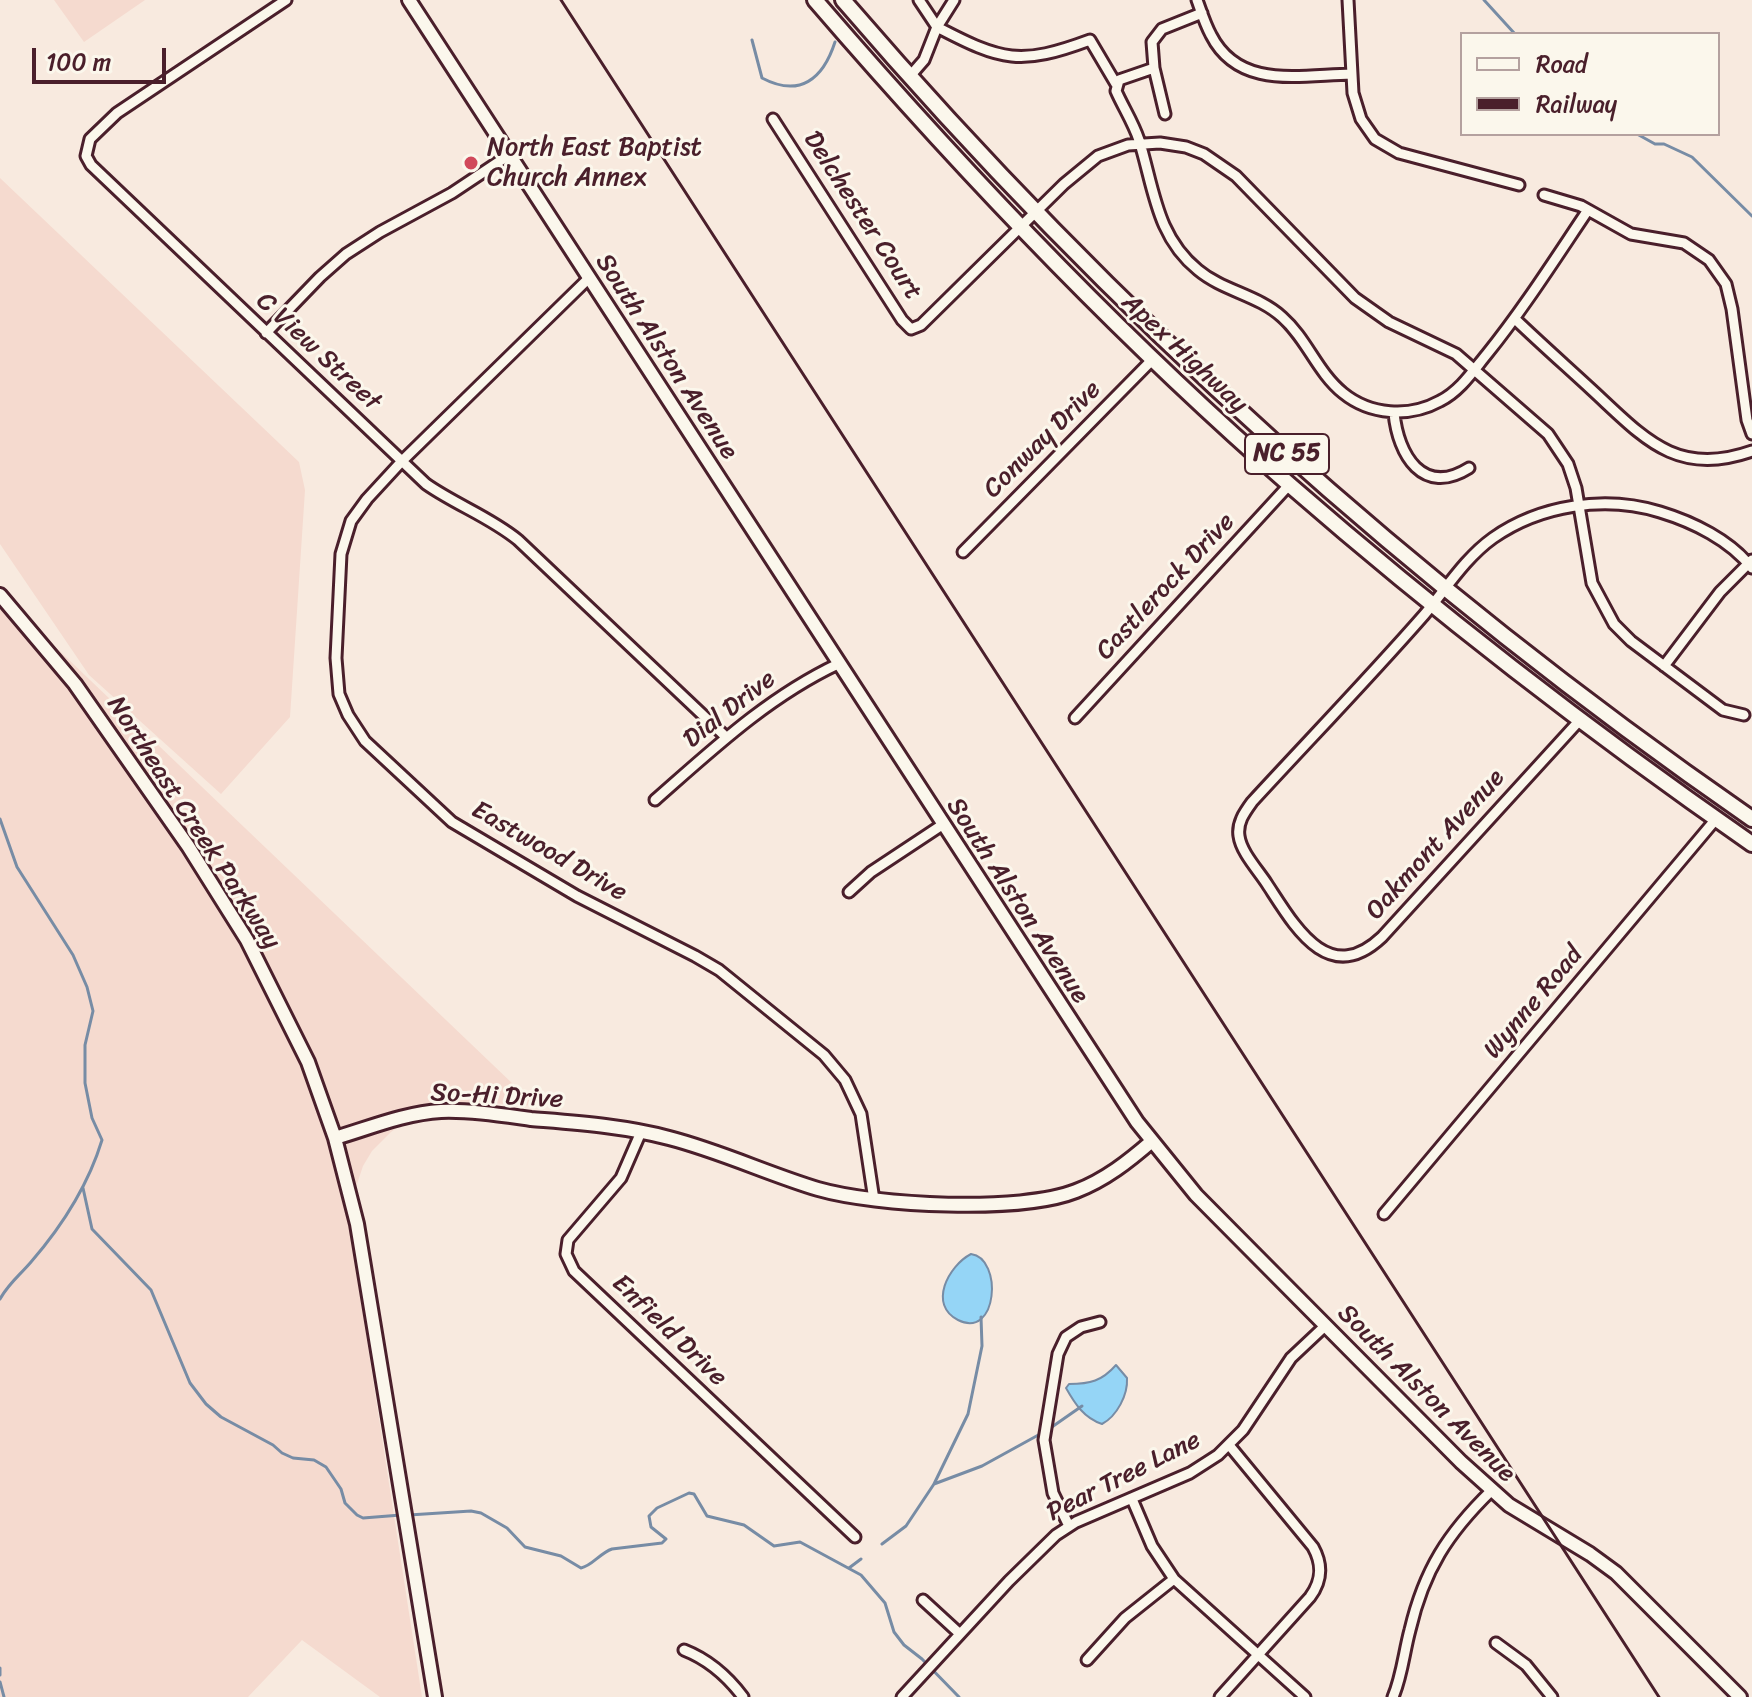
<!DOCTYPE html>
<style>
body{margin:0}
#map{position:relative;width:1752px;height:1697px;overflow:hidden;background:#f8eadf;font-family:Sriracha,sans-serif}
canvas{display:block}
.legend{position:absolute;left:1460px;top:32px;width:260px;height:104px;box-sizing:border-box;background:#fbf7ec;border:2px solid #b4a19f;margin:0;padding:10px 14px;list-style:none;font-size:24px;color:#4a1f2b}
.legend li{display:flex;align-items:center;gap:16px;height:40px}
.legend b{width:40px;border:2px solid #b4a19f}
.scale{position:absolute;left:32px;top:48px;width:134px;height:36px;box-sizing:border-box;border:4px solid #4a1f2b;border-top:0;padding-left:10px;font-size:24px;line-height:28px;white-space:nowrap;color:#4a1f2b;-webkit-text-stroke:6px #fbf7ec;paint-order:stroke}
</style>
<div id="map">
<canvas width="1752" height="1697"></canvas>
<ul class="legend">
<li><b style="height:10px;background:#fbf7ec"></b>Road</li>
<li><b style="height:10px;background:#4a1f2b"></b>Railway</li>
</ul>
<div class="scale">100 m</div>
</div>
<script>
const ctx = document.querySelector('canvas').getContext('2d');
ctx.lineJoin = 'round';
function fillPath(path, color) {
  ctx.fillStyle = color;
  ctx.fill(path, 'evenodd');
}
function strokePath(path, color, width, dash) {
  ctx.strokeStyle = color;
  ctx.lineWidth = width;
  ctx.lineCap = dash ? 'butt' : 'round';
  ctx.setLineDash(dash || []);
  ctx.stroke(path);
}
function label(font, color, halo, rows, align = 'center') {
  ctx.font = font + ' Sriracha,sans-serif';
  ctx.lineWidth = 6;
  ctx.setLineDash([]);
  ctx.textBaseline = 'middle';
  ctx.strokeStyle = halo;
  ctx.fillStyle = color;
  for (const [text, x, y, turn = 0] of rows) {
    ctx.save();
    ctx.translate(x, y);
    ctx.rotate((+turn || 0) * Math.PI / 180);
    ctx.textAlign = isNaN(turn) ? turn : align;
    if (halo) ctx.strokeText(text, 0, 0);
    ctx.fillText(text, 0, 0);
    ctx.restore();
  }
}
const built = new Path2D(`
 M 54,0 L 145,0 L 84,42 Z
 M 0,178 L 299,462 L 305,490 L 290,717 L 221,794 L 89,675 L 0,544 Z
 M 0,594 L 536,1106 L 475,1102 L 451,1104 L 432,1108 L 410,1118 L 391,1132 L 372,1151 L 363,1166 L 351,1202 L 353,1250 L 422,1697 L 380,1697 L 302,1640 L 248,1697 L 0,1697 Z`);
const water = new Path2D(`
 M 971,1254 C 1003,1258 998,1340 958,1320 C 928,1305 948,1266 971,1254 Z
 M 1116,1365 L 1127,1378 C 1128,1395 1117,1416 1102,1424 C 1084,1418 1075,1404 1066,1388 L 1069,1384 C 1090,1384 1102,1381 1116,1365 Z`);
const stream = new Path2D(`
 M 1484,0 L 1515,34
 M 752,40 L 762,78 C 800,98 823,79 835,42
 M 1637,134 L 1655,144 L 1664,144 L 1692,157 L 1752,216
 M 0,819 L 17,867 L 73,955 L 87,987 L 93,1011 L 85,1045 L 85,1083 L 92,1118 L 102,1140 C 88,1186 63,1225 31,1262 C 19,1276 9,1283 0,1299
 M 83,1188 L 92,1229 L 151,1290 L 190,1383 L 206,1404 L 221,1417 L 273,1445 L 282,1453 L 293,1458 L 314,1460 L 326,1467 L 341,1489 L 345,1503 L 357,1515 L 363,1518 L 401,1515
 M 1049,1429 L 1082,1406
 M 934,1484 L 982,1466 L 1042,1433
 M 409,1515 L 471,1511 L 481,1513 L 507,1528 L 525,1547 L 561,1556 L 581,1568 C 592,1566 600,1553 612,1549 L 662,1543 L 666,1539 L 651,1527 L 649,1516 L 657,1508 L 689,1493 L 694,1494 L 707,1516 L 744,1525 L 774,1546 L 800,1542 L 861,1575 L 885,1603 L 894,1632 L 904,1645 L 922,1659 L 959,1697
 M 882,1544 L 906,1526 L 934,1484 L 968,1414 L 982,1346 L 981,1317
 M 849,1568 L 861,1559
 M 0,1668 L 0,1675
 M 0,1682 L 4,1697`);
const street = new Path2D(`
 M 286,0 L 117,113 L 90,139 L 86,156 L 91,165 L 426,484 C 456,505 490,517 518,540 L 726,737
 M 919,0 L 937,27 L 954,0
 M 1197,0 C 1201,11 1205,24 1211,35 C 1239,90 1300,75 1351,74
 M 1348,0 L 1353,93 L 1361,119 L 1375,139 L 1399,153 L 1519,185
 M 1154,68 L 1119,80 L 1116,91 C 1123,107 1133,122 1139,140 C 1154,188 1156,236 1198,270 C 1223,291 1258,295 1282,317 C 1307,339 1317,372 1343,393 C 1370,415 1409,418 1440,401 C 1460,391 1473,371 1487,354 C 1524,308 1555,259 1588,210
 M 910,76 L 924,60 L 937,27 C 1002,61 1020,66 1090,40 L 1116,84
 M 1165,114 L 1154,68 L 1152,42 L 1162,29 L 1202,13
 M 773,119 L 902,320 L 911,329 L 921,325 L 1064,184 L 1098,156 L 1128,145 L 1160,143 L 1186,147 L 1204,154 L 1236,176 L 1355,298 L 1389,322 L 1456,354 L 1548,434 L 1568,464 L 1576,488 L 1592,583 L 1614,624 L 1631,641 L 1723,710 L 1744,715
 M 1544,195 L 1581,206 L 1631,234 L 1684,243 L 1709,260 L 1726,284 L 1732,309 L 1747,420 L 1752,434
 M 589,278 L 402,461 L 367,499 L 351,521 L 341,554 L 336,658 L 339,694 L 348,715 L 365,741 L 452,822 L 577,896 L 695,956 L 719,970 L 824,1055 L 845,1080 L 861,1114 L 874,1200
 M 1515,319 C 1540,343 1566,366 1592,390 C 1643,437 1676,478 1752,451
 M 266,333 L 320,277 L 346,254 L 380,232 L 452,193 L 509,155
 M 1394,413 C 1398,455 1423,497 1469,468
 M 963,552 L 1153,359
 M 1664,666 L 1720,592 L 1752,560
 M 1075,718 L 1289,485
 M 1579,721 L 1382,937 C 1328,988 1294,925 1267,884 C 1258,870 1241,852 1239,836 C 1237,823 1244,813 1252,802 C 1309,740 1368,679 1424,615 C 1446,589 1465,558 1493,538 C 1540,505 1605,495 1660,512 C 1693,522 1730,540 1752,568
 M 655,800 C 713,749 768,697 838,664
 M 849,892 L 871,872 L 942,825
 M 641,1132 L 621,1178 L 568,1240 L 566,1254 L 574,1271 L 855,1537
 M 1384,1214 L 1716,819
 M 1132,1499 L 1152,1546 L 1174,1579 L 1305,1697
 M 1069,1526 L 1053,1493 L 1044,1440 L 1058,1354 L 1066,1337 L 1081,1327 L 1100,1322
 M 923,1600 L 960,1634
 M 1496,1643 L 1526,1665 L 1552,1697
 M 684,1650 C 707,1659 728,1677 743,1697
 M 1087,1660 L 1125,1618 L 1174,1579
 M 902,1697 L 1009,1581 L 1056,1535 L 1076,1522 L 1190,1473 L 1218,1455 L 1243,1430 L 1291,1358 L 1325,1326
 M 1220,1697 L 1310,1597 C 1322,1581 1323,1565 1313,1547 L 1229,1445
 M 1393,1697 C 1402,1676 1404,1652 1410,1630 C 1424,1570 1448,1533 1491,1491`);
const secondary = new Path2D(`
 M 409,0 L 1137,1122 L 1196,1195 L 1461,1462 L 1509,1505 L 1590,1554 L 1616,1573 L 1740,1697
 M 0,595 L 75,684 L 188,846 L 247,940 L 308,1062 L 335,1138 L 357,1224 L 435,1697
 M 335,1138 C 369,1128 405,1113 441,1111 C 471,1110 502,1115 531,1119 C 578,1123 624,1126 669,1138 C 720,1151 768,1174 818,1189 C 877,1206 1020,1213 1076,1191 C 1105,1180 1129,1161 1152,1141`);
const primary = new Path2D(`
 M 815,0 C 963,172 1120,337 1291,486 C 1438,614 1592,733 1752,844
 M 843,0 C 1110,311 1415,586 1752,819`);
const rail = new Path2D(`
 M 561,0 L 1659,1697`);
const markers = [
 [471,163,8,"#d1495b"]
];
const shields = [
 [1287,454,84]
];
const shieldNames = [
 ["NC 55",1287,454]
];
const poiNames = [
 ["North East Baptist",487,148],
 ["Church Annex",487,178]
];
const streetNames = [
 ["Delchester Court",862,216,57],
 ["C View Street",318,352,43],
 ["Apex Highway",1184,354,43],
 ["South Alston Avenue",666,357,57],
 ["Conway Drive",1043,440,-45],
 ["Castlerock Drive",1166,587,-47],
 ["Dial Drive",730,710,-38],
 ["Northeast Creek Parkway",193,823,57],
 ["Oakmont Avenue",1436,845,-48],
 ["Eastwood Drive",549,852,30],
 ["South Alston Avenue",1017,901,57],
 ["Wynne Road",1534,1003,-50],
 ["So-Hi Drive",497,1097,3],
 ["Enfield Drive",669,1331,44],
 ["South Alston Avenue",1426,1394,45],
 ["Pear Tree Lane",1124,1477,-27]
];
fillPath(built, '#f5dacf');
fillPath(water, '#95d5f6');
strokePath(water, '#778ca5', 2);
strokePath(stream, '#778ca5', 3);
strokePath(street, '#4a1f2b', 15);
strokePath(secondary, '#4a1f2b', 18);
strokePath(primary, '#4a1f2b', 20);
strokePath(street, '#fbf7ec', 9);
strokePath(secondary, '#fbf7ec', 12);
strokePath(primary, '#fbf7ec', 14);
strokePath(rail, '#4a1f2b', 3);
for (const [x, y, r, color] of markers) {
  const dot = new Path2D();
  dot.arc(x, y, r, 0, 2 * Math.PI);
  ctx.fillStyle = color;
  ctx.fill(dot);
  strokePath(dot, '#fbf7ec', 3);
}
for (const [x, y, w] of shields) {
  const box = new Path2D();
  box.roundRect(x - w / 2, y - 20, w, 40, 6);
  ctx.fillStyle = '#fbf7ec';
  ctx.fill(box);
  strokePath(box, '#4a1f2b', 2);
}
label('bold 24px', '#4a1f2b', null, shieldNames);
label('26px', '#4a1f2b', '#fbf7ec', poiNames, 'left');
label('26px', '#4a1f2b', '#fbf7ec', streetNames);
</script>
